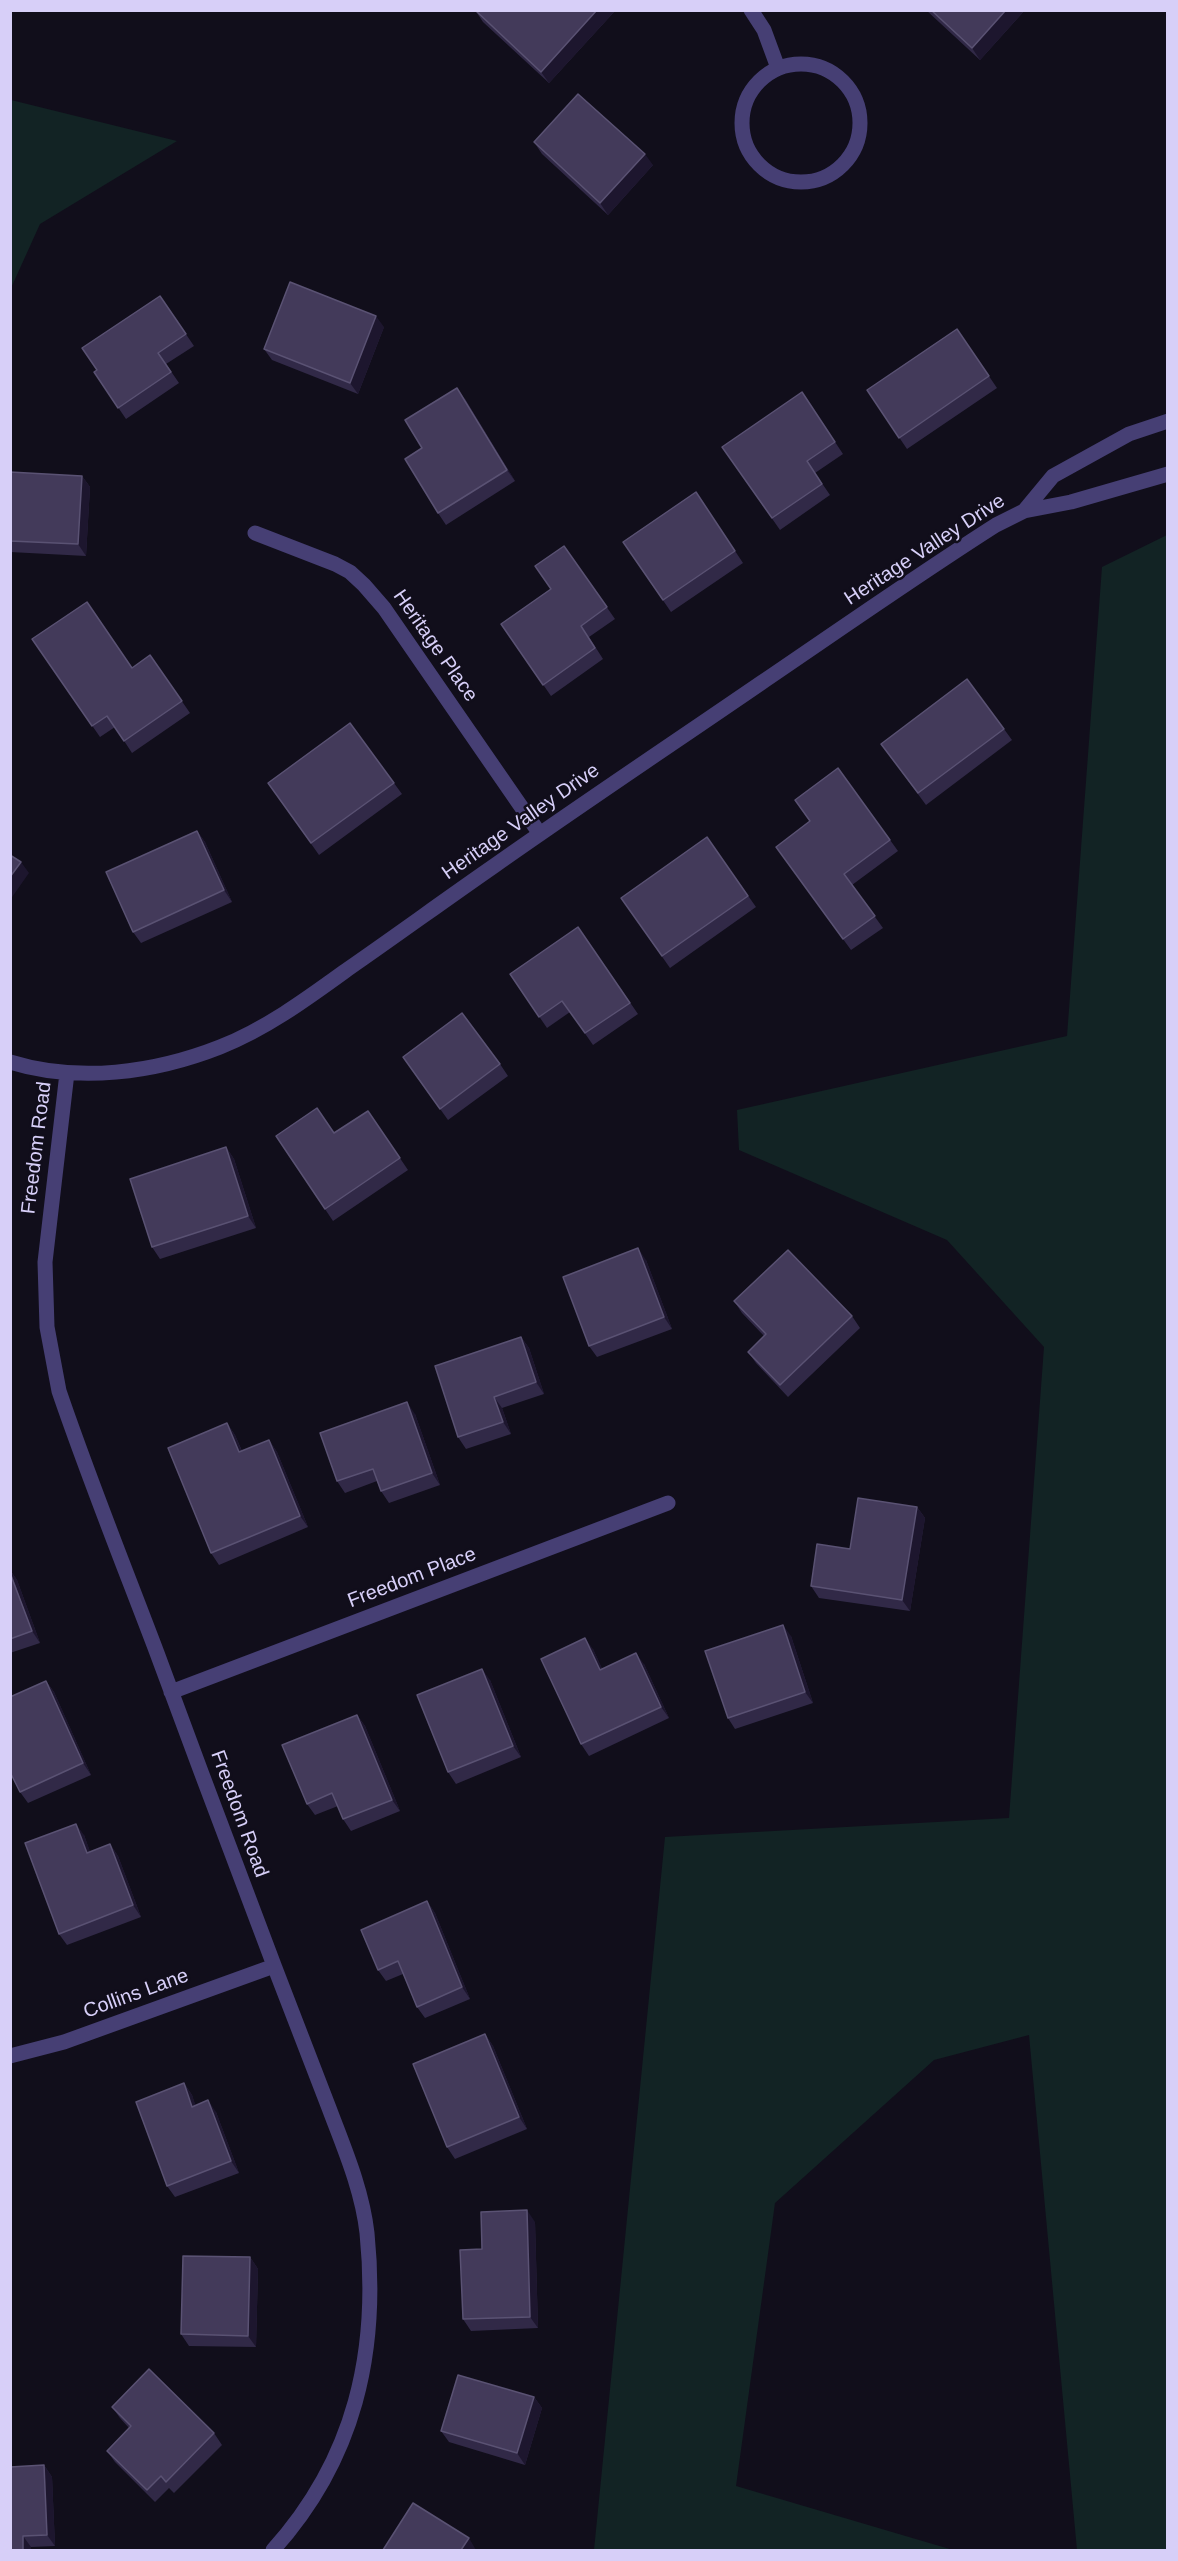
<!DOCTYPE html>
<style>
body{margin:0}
#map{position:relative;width:1178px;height:2561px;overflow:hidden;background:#110e1b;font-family:Arial,sans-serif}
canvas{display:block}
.frame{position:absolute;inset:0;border:12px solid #d7cff8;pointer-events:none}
</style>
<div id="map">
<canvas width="1178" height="2561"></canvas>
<div class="frame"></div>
</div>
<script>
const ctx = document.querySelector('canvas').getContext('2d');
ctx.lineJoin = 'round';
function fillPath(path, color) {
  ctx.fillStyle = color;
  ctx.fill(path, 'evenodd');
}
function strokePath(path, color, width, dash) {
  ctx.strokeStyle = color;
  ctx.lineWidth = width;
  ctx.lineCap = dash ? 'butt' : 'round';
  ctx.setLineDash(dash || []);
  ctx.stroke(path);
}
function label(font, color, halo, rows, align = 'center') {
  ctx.font = font + ' Arial,sans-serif';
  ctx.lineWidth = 5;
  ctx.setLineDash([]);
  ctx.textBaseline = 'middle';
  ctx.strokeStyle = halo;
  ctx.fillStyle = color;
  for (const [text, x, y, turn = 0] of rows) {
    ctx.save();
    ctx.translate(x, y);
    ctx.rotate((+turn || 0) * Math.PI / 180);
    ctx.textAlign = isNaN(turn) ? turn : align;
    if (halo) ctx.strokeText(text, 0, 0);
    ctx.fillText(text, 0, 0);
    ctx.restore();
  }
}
const green = new Path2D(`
 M 11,100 L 177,141 L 40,224 L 11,288 Z
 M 1167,535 L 1167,2550 L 1077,2550 L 1029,2035 L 934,2060 L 775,2203 L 736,2486 L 953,2550 L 594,2550 L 665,1837 L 1009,1818 L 1044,1347 L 947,1240 L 739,1150 L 737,1110 L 1067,1036 L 1102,567 Z`);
const minor = new Path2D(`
 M 751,10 L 764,30 L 778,68
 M742 123a59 59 0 1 1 118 0a59 59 0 1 1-118 0Z
 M 1024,511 L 1053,476 L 1129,434 L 1168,421
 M 255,533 L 335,564 L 350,572 L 364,585 L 384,608 L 540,834
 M 10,1062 C 78,1083 154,1073 220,1047 C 266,1029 308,998 348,969 C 397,935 445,900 494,866 C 582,804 672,744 761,683 C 839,630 916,576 996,525 L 1024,511 L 1071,502 L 1168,474
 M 67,1073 L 45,1262 L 47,1327 L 59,1391 C 89,1479 124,1566 157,1653 C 196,1758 235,1864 275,1968 C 293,2015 311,2061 329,2108 C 344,2148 362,2189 367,2233 C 379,2352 355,2459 273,2550
 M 171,1692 L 668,1503
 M 10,2056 L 64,2042 L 274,1966`);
const wall = new Path2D(`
 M 475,10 L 614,12 L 549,83 L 483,22 Z
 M 926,10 L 1025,10 L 980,60 Z
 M 534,142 L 653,165 L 608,215 L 542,154 Z
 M 160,296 L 194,346 L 166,364 L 179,383 L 126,419 L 94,372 L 97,370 Z
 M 384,327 L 358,394 L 272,360 L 264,349 Z
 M 957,329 L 997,388 L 907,449 L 867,390 Z
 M 802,392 L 843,454 L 815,473 L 830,495 L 780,530 L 722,447 Z
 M 465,399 L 515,481 L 446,525 L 438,513 L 422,448 Z
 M 10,472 L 82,476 L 90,487 L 86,556 L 10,552 Z
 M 696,492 L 743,563 L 671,612 L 623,542 Z
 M 564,546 L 615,619 L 589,637 L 603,659 L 551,696 L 501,624 L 551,589 Z
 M 32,639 L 132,668 L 150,655 L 190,713 L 132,753 L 115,727 L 100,737 Z
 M 350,723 L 402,794 L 319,855 L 268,783 Z
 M 1004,729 L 1012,740 L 926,805 L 881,744 Z
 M 838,768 L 898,851 L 852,885 L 883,928 L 851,950 L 776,847 L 810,822 Z
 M 197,831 L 205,842 L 232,902 L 141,943 L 133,932 Z
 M 707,837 L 756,907 L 670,968 L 621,898 Z
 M 578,927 L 638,1014 L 593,1045 L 570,1012 L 547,1028 L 510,974 Z
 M 403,1057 L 500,1064 L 508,1076 L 448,1120 Z
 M 368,1111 L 408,1170 L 333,1221 L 276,1136 L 334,1133 Z
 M 226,1147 L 234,1159 L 256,1228 L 160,1259 L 152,1247 Z
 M 646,1260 L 672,1329 L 597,1357 L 589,1346 Z
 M 734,1301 L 852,1316 L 860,1328 L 788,1397 L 756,1363 L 748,1352 L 764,1336 L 742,1313 Z
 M 521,1337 L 529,1348 L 544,1394 L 502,1408 L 511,1434 L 466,1449 L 458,1437 Z
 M 415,1414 L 440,1485 L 389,1503 L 381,1491 L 377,1481 L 345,1493 L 337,1481 Z
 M 227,1423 L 235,1435 L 242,1451 L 269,1440 L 277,1452 L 308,1527 L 219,1565 L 211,1553 Z
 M 917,1507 L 925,1518 L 910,1611 L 819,1598 L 811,1586 L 850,1549 Z
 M 10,1570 L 17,1580 L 40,1643 L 10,1653 Z
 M 791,1636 L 813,1703 L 735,1729 L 728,1718 Z
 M 593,1649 L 602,1669 L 644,1664 L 669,1718 L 589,1756 L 581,1744 Z
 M 490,1680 L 521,1757 L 456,1784 L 448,1772 Z
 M 46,1681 L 54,1692 L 91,1775 L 28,1803 L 20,1792 Z
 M 357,1715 L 365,1726 L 400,1811 L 351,1831 L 343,1819 L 338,1806 L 315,1815 L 307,1804 Z
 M 84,1835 L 90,1852 L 110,1844 L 118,1856 L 141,1917 L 67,1945 L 59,1934 Z
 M 427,1901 L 435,1913 L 470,1999 L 425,2018 L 417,2007 L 403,1974 L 386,1981 L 378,1970 Z
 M 485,2034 L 493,2046 L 527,2129 L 455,2159 L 447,2147 Z
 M 184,2083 L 192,2095 L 195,2105 L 216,2112 L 239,2173 L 175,2197 L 167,2186 Z
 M 535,2222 L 538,2328 L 471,2331 L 463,2319 L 482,2249 Z
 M 250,2257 L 258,2269 L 256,2347 L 189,2346 L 181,2334 Z
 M 534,2397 L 542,2408 L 525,2465 L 449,2442 L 441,2431 Z
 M 112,2407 L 214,2433 L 222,2445 L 174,2493 L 169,2488 L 155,2502 L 115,2462 L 107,2451 L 129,2428 L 120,2418 Z
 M 44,2465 L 52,2477 L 55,2546 L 31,2547 L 10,2550 Z`);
const shadedWall = new Path2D(`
 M 597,10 L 613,10 L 614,12 L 549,83 L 541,72 Z
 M 1006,10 L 1025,10 L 980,60 L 972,48 Z
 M 645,154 L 653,165 L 608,215 L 600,203 Z
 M 376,316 L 384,327 L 358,394 L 350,383 Z
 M 457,388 L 465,399 L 515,481 L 507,470 Z
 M 82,476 L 90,487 L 86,556 L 78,544 Z
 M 197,831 L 205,842 L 232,902 L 224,890 Z
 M 21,862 L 29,873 L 10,900 L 10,877 Z
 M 226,1147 L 234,1159 L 256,1228 L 248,1216 Z
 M 638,1248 L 646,1260 L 672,1329 L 664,1317 Z
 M 521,1337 L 529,1348 L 544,1394 L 536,1382 Z
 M 494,1397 L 502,1408 L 511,1434 L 503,1422 Z
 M 407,1402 L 415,1414 L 440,1485 L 432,1473 Z
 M 227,1423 L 235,1435 L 247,1464 L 239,1452 Z
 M 269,1440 L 277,1452 L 308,1527 L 300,1516 Z
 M 917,1507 L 925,1518 L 910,1611 L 902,1600 Z
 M 10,1570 L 17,1580 L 40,1643 L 32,1631 Z
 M 783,1625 L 791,1636 L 813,1703 L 805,1692 Z
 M 585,1638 L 593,1649 L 608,1681 L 600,1670 Z
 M 636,1653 L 644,1664 L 669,1718 L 661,1707 Z
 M 482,1669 L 490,1680 L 521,1757 L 513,1746 Z
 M 46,1681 L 54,1692 L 91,1775 L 83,1763 Z
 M 357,1715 L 365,1726 L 400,1811 L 392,1800 Z
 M 76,1824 L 84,1835 L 95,1865 L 87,1853 Z
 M 110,1844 L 118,1856 L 141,1917 L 133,1905 Z
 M 427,1901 L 435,1913 L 470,1999 L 462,1987 Z
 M 485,2034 L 493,2046 L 527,2129 L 519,2117 Z
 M 184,2083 L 192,2095 L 200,2118 L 192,2107 Z
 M 208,2100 L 216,2112 L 239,2173 L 231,2161 Z
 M 527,2210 L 535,2222 L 538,2328 L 530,2317 Z
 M 250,2257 L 258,2269 L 256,2347 L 248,2336 Z
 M 534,2397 L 542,2408 L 525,2465 L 517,2453 Z
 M 44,2465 L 52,2477 L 55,2546 L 47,2535 Z
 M 23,2536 L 31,2547 L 31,2550 L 23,2550 Z
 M 469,2538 L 476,2550 L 461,2550 Z`);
const building = new Path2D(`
 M 475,10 L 597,10 L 541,72 Z
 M 931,10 L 1006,10 L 972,48 Z
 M 578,94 L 645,154 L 600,203 L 534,142 Z
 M 290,282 L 376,316 L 350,383 L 264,349 Z
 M 160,296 L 186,334 L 158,353 L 171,372 L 118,408 L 94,372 L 97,370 L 82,348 Z
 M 957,329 L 989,376 L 899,438 L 867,390 Z
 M 457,388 L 507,470 L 438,513 L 405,459 L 422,448 L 405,420 Z
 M 802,392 L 835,442 L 807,461 L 822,484 L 772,518 L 722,447 Z
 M 10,472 L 82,476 L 78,544 L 10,541 Z
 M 696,492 L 735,551 L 663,600 L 623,542 Z
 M 564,546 L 607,607 L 581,626 L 595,648 L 543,685 L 501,624 L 551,589 L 535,566 Z
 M 87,602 L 132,668 L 150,655 L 182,701 L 124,741 L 107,716 L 92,726 L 32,639 Z
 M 967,679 L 1004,729 L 918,793 L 881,744 Z
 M 350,723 L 394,783 L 311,843 L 268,783 Z
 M 838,768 L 890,840 L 844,874 L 875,916 L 843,939 L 776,847 L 810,821 L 795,800 Z
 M 197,831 L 224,890 L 133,932 L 106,872 Z
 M 707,837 L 748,896 L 662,956 L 621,898 Z
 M 10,855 L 21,862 L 10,877 Z
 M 578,927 L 630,1003 L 585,1033 L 562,1001 L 539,1017 L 510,974 Z
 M 462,1013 L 500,1064 L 440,1109 L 403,1057 Z
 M 317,1108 L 334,1133 L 368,1111 L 400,1158 L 325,1209 L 276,1136 Z
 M 226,1147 L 248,1216 L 152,1247 L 130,1179 Z
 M 638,1248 L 664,1317 L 589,1346 L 563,1277 Z
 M 788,1250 L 852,1316 L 780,1385 L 748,1352 L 766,1334 L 734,1301 Z
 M 521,1337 L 536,1382 L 494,1397 L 503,1422 L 458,1437 L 435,1366 Z
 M 407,1402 L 432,1473 L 381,1491 L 373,1469 L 337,1481 L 320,1433 Z
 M 227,1423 L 239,1452 L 269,1440 L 300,1516 L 211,1553 L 168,1448 Z
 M 858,1498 L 917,1507 L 902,1600 L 811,1586 L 817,1544 L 850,1549 Z
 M 10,1573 L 32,1631 L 10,1639 Z
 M 783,1625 L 805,1692 L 728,1718 L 705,1651 Z
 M 585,1638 L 600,1670 L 636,1653 L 661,1707 L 581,1744 L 541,1659 Z
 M 482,1669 L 513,1746 L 448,1772 L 417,1695 Z
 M 46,1681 L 83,1763 L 20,1792 L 10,1772 L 10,1697 Z
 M 357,1715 L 392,1800 L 343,1819 L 332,1793 L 307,1804 L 282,1745 Z
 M 76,1824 L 87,1853 L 110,1844 L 133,1905 L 59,1934 L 25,1843 Z
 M 427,1901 L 462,1987 L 417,2007 L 398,1961 L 378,1970 L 361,1930 Z
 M 485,2034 L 519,2117 L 447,2147 L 413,2064 Z
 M 184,2083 L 192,2107 L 208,2100 L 231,2161 L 167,2186 L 136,2102 Z
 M 527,2210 L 530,2317 L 463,2319 L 460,2250 L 482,2249 L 481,2212 Z
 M 183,2256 L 250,2257 L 248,2336 L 181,2334 Z
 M 149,2369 L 214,2433 L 166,2482 L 161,2476 L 147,2490 L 107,2451 L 131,2426 L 112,2407 Z
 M 458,2375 L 534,2397 L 517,2453 L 441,2431 Z
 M 44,2465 L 47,2535 L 23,2536 L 23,2550 L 10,2550 L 10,2467 Z
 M 413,2503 L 469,2538 L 461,2550 L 383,2550 Z`);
const streetNames = [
 ["Heritage Valley Drive",925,550,-33],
 ["Heritage Place",435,646,55],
 ["Heritage Valley Drive",521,822,-35],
 ["Freedom Road",37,1148,-83],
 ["Freedom Place",412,1578,-21],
 ["Freedom Road",239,1814,70],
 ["Collins Lane",136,1994,-20]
];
fillPath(green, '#122324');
strokePath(minor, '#463f74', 15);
fillPath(wall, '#312947');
fillPath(shadedWall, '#1d162e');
fillPath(building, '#433a5a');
strokePath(building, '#5a5273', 1.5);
label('20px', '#d7cff8', '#110e1b', streetNames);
</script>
